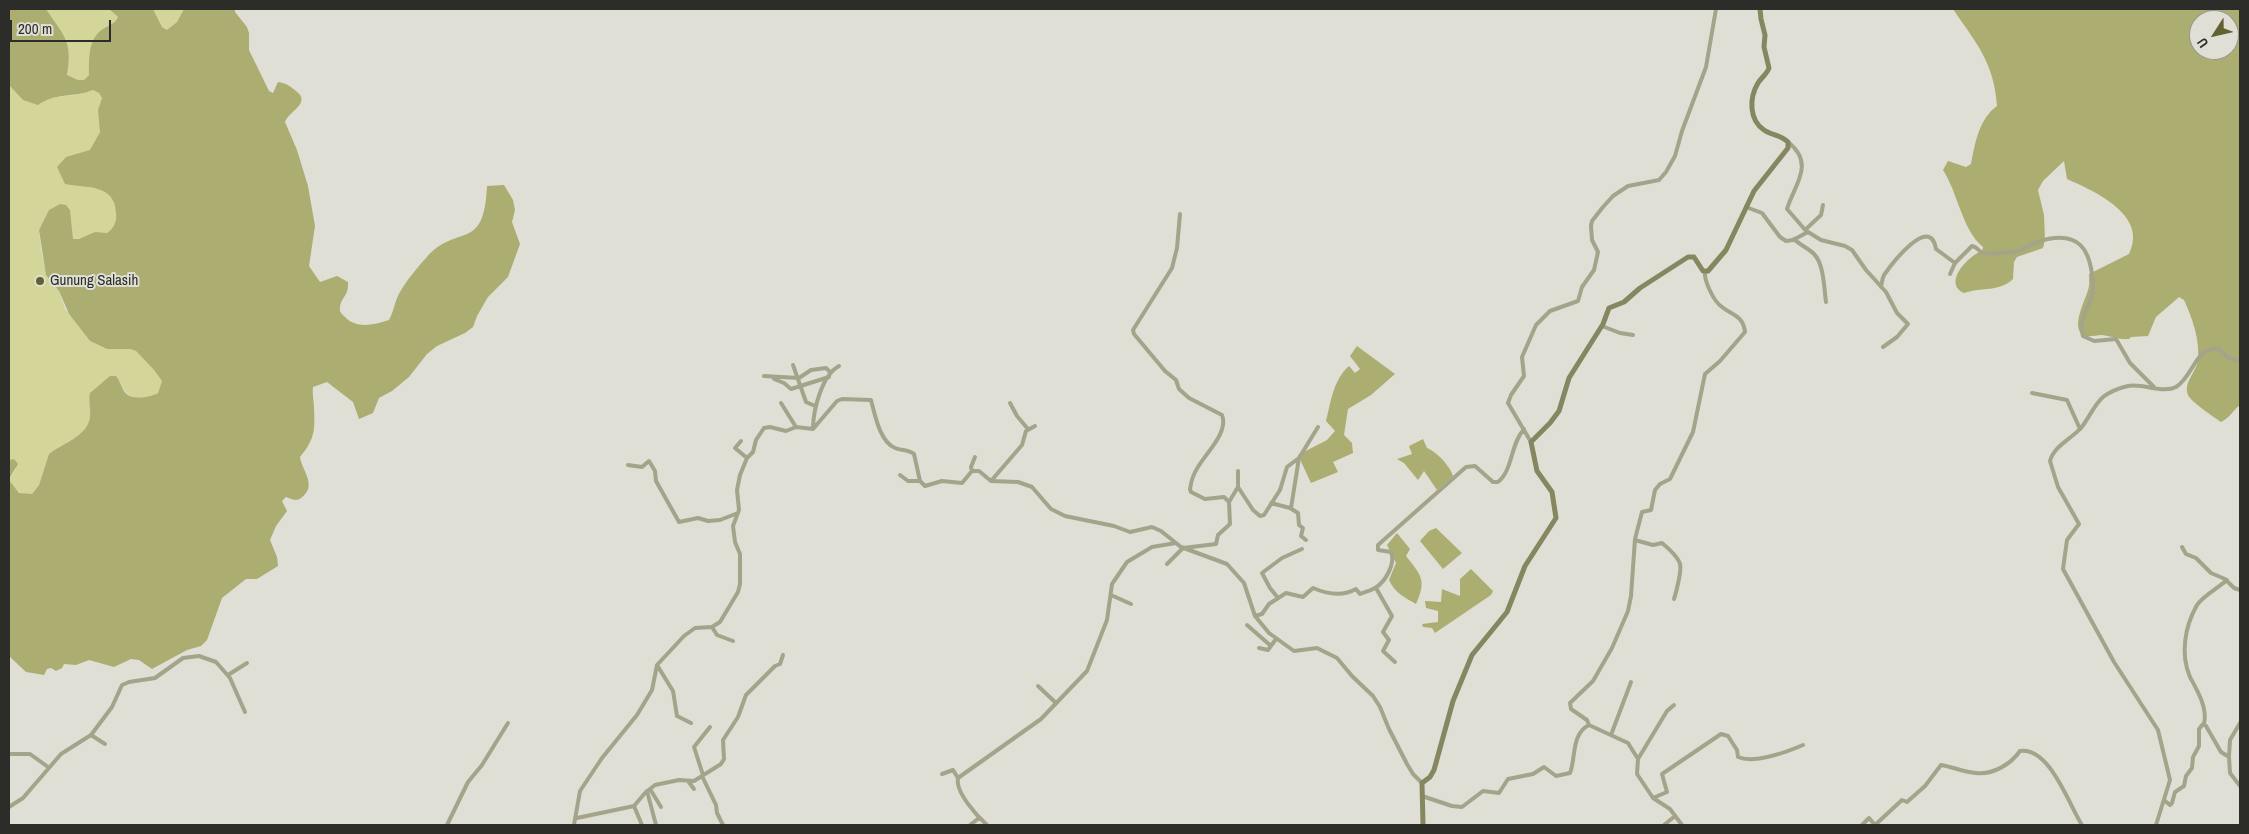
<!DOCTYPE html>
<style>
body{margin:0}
#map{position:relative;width:2249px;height:834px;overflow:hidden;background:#dfdfd6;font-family:"Archivo Narrow",sans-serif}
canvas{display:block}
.frame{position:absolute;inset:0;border:10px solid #2c2c29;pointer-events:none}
.north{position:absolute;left:2189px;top:10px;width:50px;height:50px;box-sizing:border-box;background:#dfdfd6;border:1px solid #979791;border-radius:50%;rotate:235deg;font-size:14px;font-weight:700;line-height:20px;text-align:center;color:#2c2c29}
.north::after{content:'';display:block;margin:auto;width:18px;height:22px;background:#626230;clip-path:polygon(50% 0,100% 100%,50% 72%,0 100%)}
.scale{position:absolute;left:10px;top:20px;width:101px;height:22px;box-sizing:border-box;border:2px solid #2c2c29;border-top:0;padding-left:6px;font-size:15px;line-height:18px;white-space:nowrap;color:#2c2c29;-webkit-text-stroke:4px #dfdfd6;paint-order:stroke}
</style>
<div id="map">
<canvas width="2249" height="834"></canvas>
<div class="frame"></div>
<div class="north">U</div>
<div class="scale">200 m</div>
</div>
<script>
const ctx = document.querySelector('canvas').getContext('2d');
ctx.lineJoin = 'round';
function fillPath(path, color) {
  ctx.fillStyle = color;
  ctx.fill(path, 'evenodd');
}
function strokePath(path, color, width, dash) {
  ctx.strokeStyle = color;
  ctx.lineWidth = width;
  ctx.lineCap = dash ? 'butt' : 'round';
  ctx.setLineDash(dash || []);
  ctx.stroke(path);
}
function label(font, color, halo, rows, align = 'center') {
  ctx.font = font + ' "Archivo Narrow",sans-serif';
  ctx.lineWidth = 4;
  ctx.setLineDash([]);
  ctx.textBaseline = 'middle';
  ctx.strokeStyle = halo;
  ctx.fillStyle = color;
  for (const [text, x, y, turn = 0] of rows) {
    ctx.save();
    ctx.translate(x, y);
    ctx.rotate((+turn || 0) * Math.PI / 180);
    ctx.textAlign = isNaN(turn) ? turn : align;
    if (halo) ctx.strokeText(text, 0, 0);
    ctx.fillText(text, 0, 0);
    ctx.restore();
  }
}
const green = new Path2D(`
 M 46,9 L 109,9 L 118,17 L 90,50 L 89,75 L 84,80 L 78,80 L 67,75 C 73,41 64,36 46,9 Z
 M 153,9 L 184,9 L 177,22 L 167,30 L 162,27 Z
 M 9,85 L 23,100 L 75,95 L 93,90 L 99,93 L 102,98 L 100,104 L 100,132 L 90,151 L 84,152 L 84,186 C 93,187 107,190 113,198 C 119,206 119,229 107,233 C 101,236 79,239 72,239 L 71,222 L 54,207 L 49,210 L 39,230 L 41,250 L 46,275 L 59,291 L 65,309 L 90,341 L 107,349 L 130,349 L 136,351 L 154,370 L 162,381 L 158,393 C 142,403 126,400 120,381 L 110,376 L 89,399 C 89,405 91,414 90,420 C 86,435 60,445 49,454 L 39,485 L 32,494 C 20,495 15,491 9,480 L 16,469 L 14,459 L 9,460 Z`);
const forest = new Path2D(`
 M 9,9 L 46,9 C 64,36 73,41 67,75 L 78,80 L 84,80 L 89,75 C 89,60 88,43 99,32 C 106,26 114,25 118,17 L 109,9 L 153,9 L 162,27 L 167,30 L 177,22 L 184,9 L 235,9 L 235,12 L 247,27 L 249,33 L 249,50 L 269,91 L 273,93 L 278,82 C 286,83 290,86 296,91 C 312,103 289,111 285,122 L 297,150 L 308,186 L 315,226 L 309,266 L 320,282 L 337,276 L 348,282 C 349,296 341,297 340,307 C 339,312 342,314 345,317 C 356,329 374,325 389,320 C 394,311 395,300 400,292 C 407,280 417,268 426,258 C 457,222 484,254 487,186 L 504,185 L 513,200 L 515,210 L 512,222 L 520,244 L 508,277 L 488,297 L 477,316 L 473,327 L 465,333 L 437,346 L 427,354 L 409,377 L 392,391 L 379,398 L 373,413 L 359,419 L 353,402 L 327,382 L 313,387 C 312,395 314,400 314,408 C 315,430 315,439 300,457 C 302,471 318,486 301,498 C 296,502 292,499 286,497 L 282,501 L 287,511 L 276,526 L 270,540 L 277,557 L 278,566 L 257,579 L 246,579 L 222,598 L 207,640 L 201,646 L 187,650 L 152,669 L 139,660 L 131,659 L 114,667 L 89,660 L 76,665 L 64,664 L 62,668 L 56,671 L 51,668 L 47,669 L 44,675 L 26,672 L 9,656 L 9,480 L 19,493 L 32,494 L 39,485 L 49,454 C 61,444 88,436 90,417 C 91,409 88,401 90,393 L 110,376 L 116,376 C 120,381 121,386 124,391 C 130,401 149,398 158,393 L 162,381 L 154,370 L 136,351 L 130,349 L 107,349 L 90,341 L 69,314 L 59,291 L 46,275 L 39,230 L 49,210 L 60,204 L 66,205 L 70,210 L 73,239 L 79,239 L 95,232 L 107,233 C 114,228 117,222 116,213 C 115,184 87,188 65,184 L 57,167 L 66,157 L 90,150 L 100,132 L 98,110 L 102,98 L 99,93 L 93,90 C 73,98 56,92 38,105 L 23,100 L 9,85 Z
 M 1953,9 L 2240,9 L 2240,405 C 2233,410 2230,418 2221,422 C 2214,417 2191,402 2188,395 C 2183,382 2197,372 2198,359 C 2200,340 2192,317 2184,300 L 2179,297 L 2156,317 L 2148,336 L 2131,337 L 2129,339 C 2119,340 2111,336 2102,335 C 2097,335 2090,337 2086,336 C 2068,331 2086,299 2088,290 C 2090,285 2089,279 2089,274 L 2129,254 C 2149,215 2094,191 2067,179 L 2064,161 L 2043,181 L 2038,190 L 2044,215 L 2045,240 L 2043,248 L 2017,257 L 2014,262 L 2013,279 C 2000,292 1982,287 1964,293 C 1942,283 1969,255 1982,251 L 1983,247 C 1962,230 1958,193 1943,170 L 1948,161 L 1966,167 L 1971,164 C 1975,143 1979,119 1997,106 C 1994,62 1976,43 1953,9 ZM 2199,20 L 2229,20 L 2229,50 L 2199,50 Z
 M 1357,346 L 1395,374 L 1371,395 L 1348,409 L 1344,435 L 1352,443 L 1353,453 L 1333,462 L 1338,472 L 1311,483 L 1298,455 L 1327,440 L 1335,431 L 1326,421 C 1331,402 1333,380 1349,366 L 1355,373 L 1360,369 L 1350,356 Z
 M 1423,439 L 1427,448 C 1437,452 1450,466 1453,476 L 1437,490 L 1424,471 L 1418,480 L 1404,463 L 1397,459 L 1412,454 L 1409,446 Z
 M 14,459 L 18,464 L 9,479 L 9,460 Z
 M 1436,528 L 1462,553 L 1443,569 L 1420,541 L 1429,531 Z
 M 1397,533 L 1410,549 L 1406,556 C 1421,575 1427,580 1416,604 C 1404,597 1395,593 1389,580 L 1396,563 L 1387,545 Z
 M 1471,569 L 1493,591 L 1491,595 L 1435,633 L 1432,628 L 1423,627 L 1422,624 L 1438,622 L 1438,611 L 1426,608 L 1425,601 L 1441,602 L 1442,589 L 1460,596 L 1460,579 Z`);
const street = new Path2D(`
 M 1788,142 C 1816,164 1794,185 1787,209 L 1807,232
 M 1746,207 L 1762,213 L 1780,237 L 1786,241 L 1793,240 L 1808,232 L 1821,240 L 1845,246 L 1852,250 L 1866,270 L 1886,292 L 1897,313 L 1908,324 L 1897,337 L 1883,347
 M 1180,214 L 1177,248 L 1172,268 L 1133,330 L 1134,334 L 1165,371 L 1176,380 L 1179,389 L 1189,398 L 1222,415 C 1229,432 1206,453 1198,467 C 1194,473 1191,482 1190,489 L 1191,492 L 1205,499 L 1224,497 L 1229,502
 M 1805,230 L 1821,215 L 1823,205
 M 1794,239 C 1800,245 1808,248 1814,254 C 1824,264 1824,288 1826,302
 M 1950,274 L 1955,263 L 1972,246 C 1977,247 1977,249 1981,252 C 1989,255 2004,253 2012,252 C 2021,252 2028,245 2037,242 C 2079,228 2092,249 2093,288 C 2094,304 2077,314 2083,336 L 2094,341 L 2116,339 L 2130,363 L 2154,387
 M 1881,287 C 1882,283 1882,279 1884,275 C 1891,265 1930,213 1936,249 L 1955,263
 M 1602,326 L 1620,333 L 1633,335
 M 793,365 L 806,402 L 815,406
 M 764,376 L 799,378 L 811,370 L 826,368 L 830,372
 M 774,379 L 784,383 L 791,389 L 829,377
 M 2032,393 L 2067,400 L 2080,429
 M 781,403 L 796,427
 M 1010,403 L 1017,416 L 1028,429
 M 813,429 C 813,410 822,375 839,366
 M 741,441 L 735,448 L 747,458
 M 1531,442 L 1508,403 L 1511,395 L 1524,376 L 1522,357 L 1536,325 L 1550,311 L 1578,301 L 1582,287 L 1594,270 L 1598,252 L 1592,240 L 1591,226 L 1592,221 L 1603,207 L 1613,196 L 1628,186 L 1659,180 L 1666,172 L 1675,156 L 1682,131 L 1706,67 L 1716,9
 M 628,465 L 642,467 L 649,461 L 655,471 L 656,481 L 679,522 L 698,518 L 708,521 L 720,520 L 738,513
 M 972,471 L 971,467 L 975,457
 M 900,475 L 908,481 L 920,481
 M 991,481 L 1022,445 L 1026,431 L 1035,426
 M 1238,487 L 1253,510 L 1260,516 L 1264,515 L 1280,490 L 1287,467 L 1299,458 L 1318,427
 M 1271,503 L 1290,508 L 1298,513 L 1299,525 L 1303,528 L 1301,536 L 1306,540
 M 1291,508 L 1299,458
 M 1635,540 L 1653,545 L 1662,543 C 1668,548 1678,557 1680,564 C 1682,570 1676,593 1674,599
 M 2182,547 L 2186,554 L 2196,558 L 2211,573 L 2225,579 L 2234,588 L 2240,590
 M 1167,564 L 1183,548 L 1216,544 L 1218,535 L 1230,524 L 1229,502 L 1238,487 L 1238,471
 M 1376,588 L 1392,616 L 1383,632 L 1389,640 L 1383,651 L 1395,662
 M 1111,595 L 1131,604
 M 1278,598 L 1270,588 L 1262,573 L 1282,558 L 1302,549
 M 1255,616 L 1262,614 L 1269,604 L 1286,593 L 1303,597 L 1313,588 C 1327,594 1342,597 1356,589 L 1360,594 C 1365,592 1370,591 1375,588 C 1385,582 1396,564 1391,552 L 1378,550 L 1378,545 L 1466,467 L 1475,466 L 1493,482 L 1498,482 C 1513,470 1510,445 1524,429
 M 1247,625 L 1271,646
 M 712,627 L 717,635 L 733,641
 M 1259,648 L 1268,650 L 1276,639
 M 657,665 L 673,691 L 677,716 L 691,723
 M 228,675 L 247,663
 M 1038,686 L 1056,703
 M 2204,724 C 2208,708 2197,690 2190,677 C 2180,654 2185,626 2197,605 C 2203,596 2218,588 2227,580
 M 1589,725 L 1587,720 L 1571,709 L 1570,703 L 1593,681 L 1612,648 L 1628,611 L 1631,596 L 1635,539 L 1642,512 L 1651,510 L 1655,490 L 1660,484 L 1670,479 L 1693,432 L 1705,374 L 1720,361 L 1745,332 C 1743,315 1732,315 1722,307 C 1714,302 1704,281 1705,272
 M 91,735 L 105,744
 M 1611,735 L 1631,682
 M 9,754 L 30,754 L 48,767
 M 2229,756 L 2230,740 L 2240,723
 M 1638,759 L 1667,711 L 1674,705
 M 942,774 L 953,770 L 958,778
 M 703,775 L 694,747 L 710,727
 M 702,776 L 716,805 L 717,813 L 723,825
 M 688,781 L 694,789
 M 650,789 L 661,807
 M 647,791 L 656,825
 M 1422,796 L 1452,806 L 1462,807 L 1483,791 L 1499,793 L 1508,779 L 1533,774 L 1544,767 L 1556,776 L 1570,773 C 1576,758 1571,734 1589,725 L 1628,743 L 1638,759 L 1637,774 L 1653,798 L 1670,809 L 1682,825
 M 1653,798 L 1667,792 L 1662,774 L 1721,734 L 1728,736 L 1737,750 L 1738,757 C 1754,764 1787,752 1803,745
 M 2164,800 L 2170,805 L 2172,803 L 2175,792 L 2184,786 L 2186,776 L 2192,768 L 2193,757 L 2199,746 L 2199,729 L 2203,724 L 2206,726 L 2221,752 L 2229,757 L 2230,773 L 2240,786
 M 634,806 L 642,825
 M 9,807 L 23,798 L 61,754 L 91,735 L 112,707 L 122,685 L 129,682 L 155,678 L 183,658 L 199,656 L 216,662 L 230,678 L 245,712
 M 577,818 L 634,806 L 645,793 L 655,785 L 679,780 L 694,781 L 721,764 L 724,759 L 723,740 L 738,717 L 746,695 L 775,666 L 780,664 L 783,655
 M 447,825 L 468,782 L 482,765 L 508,723
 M 574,825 L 580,791 L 602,758 L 637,715 L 652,690 L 657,665 L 684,636 L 695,628 L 712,627 L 720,622 L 738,592 L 740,584 L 740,554 L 735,542 L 733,526 L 739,510 L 737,490 L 740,475 L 747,458 L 753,452 L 756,440 L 764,428 L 770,427 L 786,431 L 796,427 L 813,429 L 837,401 L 842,399 L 871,400 C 875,415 880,442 895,448 C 902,451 908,449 914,454 L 920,481 L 925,486 L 942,481 L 962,483 L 972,471 L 979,471 L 991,481 L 1018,482 L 1032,487 L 1051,509 L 1065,516 L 1114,526 L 1130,532 L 1152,527 L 1161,531 L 1181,547 L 1227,564 L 1244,583 L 1255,616 L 1269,633 L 1294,651 L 1317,648 L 1337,658 L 1352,676 L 1373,696 L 1380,707 L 1389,729 L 1407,764 L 1413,774 L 1422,783
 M 970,825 L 979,818
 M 987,825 C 977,816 955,792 958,778 L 1041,719 L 1087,671 L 1107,620 L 1112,584 L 1127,562 L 1152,547 L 1176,543
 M 1664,825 L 1675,816
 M 1862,825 L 1869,818 L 1875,825 L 1902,800 L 1907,802 L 1925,786 L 1941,765 C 1953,767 1964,772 1976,773 C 1993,775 2011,764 2020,751 C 2050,747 2069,805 2082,825
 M 2156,825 L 2170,780 L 2158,730 L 2114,662 L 2063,569 L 2067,540 L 2079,524 L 2058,487 L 2050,461 C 2054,446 2071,439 2081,428 C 2089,418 2094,405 2103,397 C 2111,391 2119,388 2128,386 C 2143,383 2163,394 2176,387 C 2194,376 2195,346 2219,349 L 2229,358 L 2240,361`);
const secondary = new Path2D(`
 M 1423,825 L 1422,783 L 1430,777 L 1434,770 L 1453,701 L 1472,655 L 1507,612 L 1525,566 L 1556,518 L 1552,492 L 1537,471 L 1531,442 L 1550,423 L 1559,411 L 1569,378 L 1603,324 L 1609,308 L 1624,302 L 1640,288 L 1688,257 L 1694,257 L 1703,271 L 1708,271 L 1726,250 L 1754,191 L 1788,148 L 1788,142 C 1781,135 1771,135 1764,130 C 1749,120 1749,98 1758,83 C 1761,78 1767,74 1769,68 L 1764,47 L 1765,35 L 1761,19 L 1760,9`);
const markers = [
 [40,281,5,"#626230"]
];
const poiNames = [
 ["Gunung Salasih",50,281]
];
fillPath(green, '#d4d699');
fillPath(forest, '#acad71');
strokePath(street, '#a3a48a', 4);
strokePath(secondary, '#868761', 5);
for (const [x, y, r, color] of markers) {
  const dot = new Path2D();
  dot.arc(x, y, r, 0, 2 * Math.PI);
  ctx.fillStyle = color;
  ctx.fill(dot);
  strokePath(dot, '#dfdfd6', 2);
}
label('15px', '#2c2c29', '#dfdfd6', poiNames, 'left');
</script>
